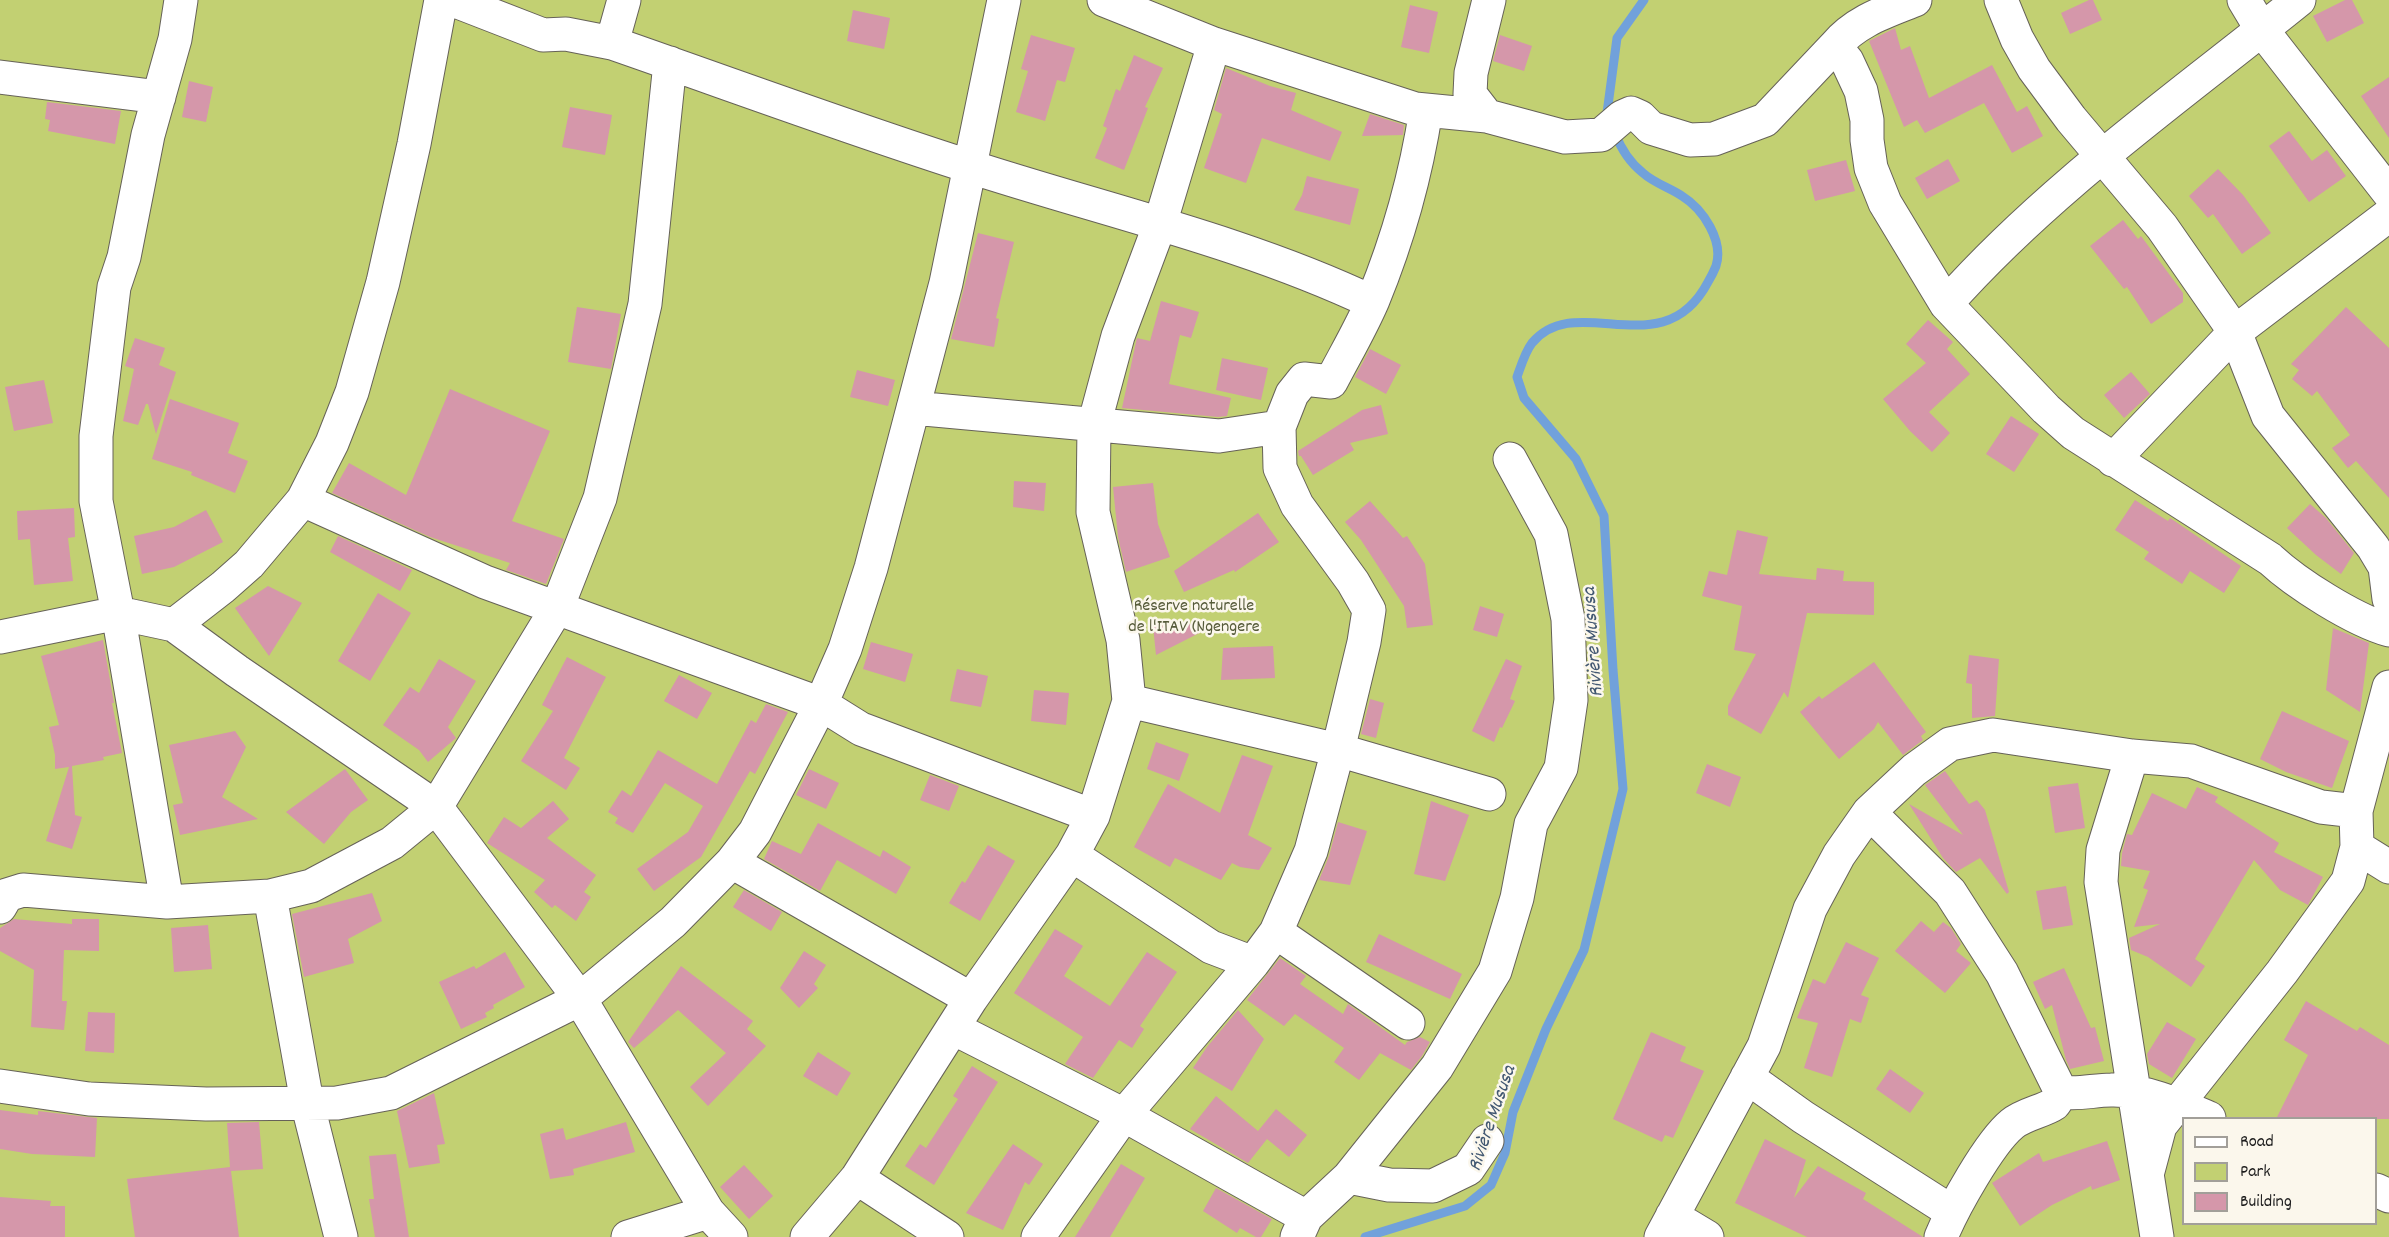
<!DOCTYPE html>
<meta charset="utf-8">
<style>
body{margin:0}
#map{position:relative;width:2389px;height:1237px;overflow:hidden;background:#efe4c7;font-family:Dekko,sans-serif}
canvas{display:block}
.legend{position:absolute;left:2182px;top:1117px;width:195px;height:108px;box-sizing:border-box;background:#fbf7ec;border:2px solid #a29f99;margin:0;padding:8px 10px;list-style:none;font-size:18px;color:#1c1c1c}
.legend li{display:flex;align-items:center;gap:12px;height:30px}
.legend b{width:30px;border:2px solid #a29f99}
</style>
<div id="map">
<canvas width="2389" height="1237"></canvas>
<ul class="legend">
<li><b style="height:8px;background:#fff"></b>Road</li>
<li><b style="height:16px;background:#c2d072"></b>Park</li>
<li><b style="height:16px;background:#d597aa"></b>Building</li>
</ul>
</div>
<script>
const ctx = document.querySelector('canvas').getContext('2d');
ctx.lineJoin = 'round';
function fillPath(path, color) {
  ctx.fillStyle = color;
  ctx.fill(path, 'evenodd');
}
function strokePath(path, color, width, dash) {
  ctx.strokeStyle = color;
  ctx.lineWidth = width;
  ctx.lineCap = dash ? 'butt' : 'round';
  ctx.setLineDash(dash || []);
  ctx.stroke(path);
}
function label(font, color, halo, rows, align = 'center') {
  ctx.font = font + ' Dekko,sans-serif';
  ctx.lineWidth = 5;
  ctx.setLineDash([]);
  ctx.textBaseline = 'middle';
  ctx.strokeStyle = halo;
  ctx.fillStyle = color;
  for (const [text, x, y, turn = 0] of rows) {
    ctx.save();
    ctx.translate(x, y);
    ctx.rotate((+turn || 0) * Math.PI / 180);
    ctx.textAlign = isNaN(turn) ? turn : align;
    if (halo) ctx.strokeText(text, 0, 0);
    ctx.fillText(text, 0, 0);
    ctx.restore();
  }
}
const green = new Path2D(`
 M 0,0 L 2389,0 L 2389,1237 L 0,1237 ZM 2184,1118 L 2376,1118 L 2376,1224 L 2184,1224 Z`);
const stream = new Path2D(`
 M 1609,117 L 1607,113 L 1617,38 L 1644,0
 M 1365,1237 L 1465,1206 L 1491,1185 L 1505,1153 L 1513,1112 L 1546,1029 L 1584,950 L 1623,789 L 1613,670 L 1604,516 L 1576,459 L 1524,398 L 1517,377 C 1521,366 1525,352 1532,343 C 1577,289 1663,368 1708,282 C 1711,277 1714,271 1716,266 C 1724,241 1703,209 1682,196 C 1670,188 1654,183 1643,173 C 1629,162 1621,149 1615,133`);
const building = new Path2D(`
 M 2089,0 L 2093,0 L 2102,20 L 2070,34 L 2061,13 Z
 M 2345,0 L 2352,0 L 2364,23 L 2327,42 L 2313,16 Z
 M 1410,5 L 1438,12 L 1429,53 L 1401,47 Z
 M 853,10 L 890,18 L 884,49 L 847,41 Z
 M 1895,28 L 1901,50 L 1910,46 L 1929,98 L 1992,65 L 2017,112 L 2027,106 L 2043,136 L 2012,153 L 1984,103 L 1925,133 L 1917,120 L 1904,127 L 1869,41 Z
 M 1031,35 L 1075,48 L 1065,82 L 1057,80 L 1045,121 L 1016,112 L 1028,71 L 1021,69 Z
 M 1500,35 L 1532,46 L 1524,71 L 1493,61 Z
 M 1134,55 L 1163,68 L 1145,107 L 1148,108 L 1124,170 L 1095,158 L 1107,128 L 1103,126 L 1116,89 L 1120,91 Z
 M 1226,68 L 1270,86 L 1296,93 L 1291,110 L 1342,132 L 1330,161 L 1262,138 L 1246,183 L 1204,168 L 1222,114 L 1214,110 Z
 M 2389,77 L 2389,138 L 2361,96 Z
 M 189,81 L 213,87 L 206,122 L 182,117 Z
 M 47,102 L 121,111 L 115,144 L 48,131 L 50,120 L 45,119 Z
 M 570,107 L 612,115 L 605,155 L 562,147 Z
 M 1370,114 L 1404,125 L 1403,135 L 1362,136 Z
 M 2289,131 L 2312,161 L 2327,150 L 2346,176 L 2309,202 L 2269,146 Z
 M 1948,159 L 1960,181 L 1927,199 L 1915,178 Z
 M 1846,160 L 1855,191 L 1815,201 L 1807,170 Z
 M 2218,169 L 2243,195 L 2271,233 L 2242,254 L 2213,214 L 2208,218 L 2189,196 Z
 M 1307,176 L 1359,189 L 1350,225 L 1294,210 L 1302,195 Z
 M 2123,220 L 2138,239 L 2141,236 L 2183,293 L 2183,302 L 2151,324 L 2127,287 L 2124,289 L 2090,246 Z
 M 978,233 L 1014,242 L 996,318 L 999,319 L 994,347 L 951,339 Z
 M 1161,301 L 1199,312 L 1191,338 L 1180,335 L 1169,384 L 1231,398 L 1227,416 L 1218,417 L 1122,408 L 1136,342 L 1137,338 L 1150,341 Z
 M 577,307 L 621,314 L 611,369 L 568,362 Z
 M 2346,307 L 2389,348 L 2389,498 L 2356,461 L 2348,468 L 2332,448 L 2350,435 L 2317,391 L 2312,396 L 2292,379 L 2299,370 L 2291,364 Z
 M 1928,320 L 1953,342 L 1947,349 L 1970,374 L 1929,412 L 1950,433 L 1932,452 L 1910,431 L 1883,399 L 1926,363 L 1906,344 Z
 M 135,338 L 165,348 L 159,365 L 176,372 L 156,434 L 148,404 L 146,404 L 138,425 L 123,421 L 134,369 L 125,366 Z
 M 1370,349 L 1401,365 L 1386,394 L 1355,377 Z
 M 1222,358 L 1268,368 L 1261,400 L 1216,390 Z
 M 857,370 L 895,380 L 888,406 L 850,397 Z
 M 2131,372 L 2150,394 L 2124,418 L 2104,395 Z
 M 44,380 L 53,423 L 14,431 L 5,387 Z
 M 450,389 L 550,431 L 512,521 L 564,539 L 546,584 L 506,570 L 510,563 L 430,537 L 332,493 L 349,463 L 406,495 Z
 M 170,399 L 239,423 L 228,453 L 248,461 L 235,493 L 191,475 L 192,472 L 152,459 Z
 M 1381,405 L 1388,434 L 1350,443 L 1354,450 L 1313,475 L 1301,456 L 1299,456 L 1298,451 L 1362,410 Z
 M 2011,416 L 2039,434 L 2014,472 L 1986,454 Z
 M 1014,481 L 1046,483 L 1044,511 L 1013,507 Z
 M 1153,483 L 1158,524 L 1170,557 L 1126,572 L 1118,537 L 1113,487 Z
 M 2135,500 L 2168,521 L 2170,518 L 2241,566 L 2224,593 L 2190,571 L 2182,584 L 2144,559 L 2149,552 L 2115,530 Z
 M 1370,501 L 1403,538 L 1407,536 L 1425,564 L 1433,625 L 1407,628 L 1404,606 L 1361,540 L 1345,522 Z
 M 2310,504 L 2326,518 L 2354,553 L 2341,574 L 2316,555 L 2287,528 Z
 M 74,508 L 75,537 L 68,538 L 73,581 L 34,585 L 30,539 L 18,540 L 17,511 Z
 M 206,510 L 223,542 L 174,567 L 142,574 L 134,536 L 174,527 Z
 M 1258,513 L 1279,542 L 1235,572 L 1234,570 L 1184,592 L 1174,571 Z
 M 1737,530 L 1768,537 L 1759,574 L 1816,580 L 1817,568 L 1844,571 L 1843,581 L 1874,582 L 1874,615 L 1807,613 L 1788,698 L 1784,692 L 1761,734 L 1728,715 L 1728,706 L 1756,654 L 1734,650 L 1742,606 L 1702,596 L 1709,571 L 1727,575 Z
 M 338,536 L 412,570 L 400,591 L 330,552 Z
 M 268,586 L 302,603 L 269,656 L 235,608 Z
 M 378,593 L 411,613 L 370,681 L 338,661 Z
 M 1480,606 L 1504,614 L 1497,637 L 1473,630 Z
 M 1221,622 L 1156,655 L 1153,626 Z
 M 2333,628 L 2369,643 L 2360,712 L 2326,690 Z
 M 103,640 L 114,703 L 112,703 L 122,753 L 103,757 L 104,760 L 72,766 L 75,815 L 82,817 L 72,849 L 46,841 L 69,767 L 55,769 L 55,755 L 49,727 L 59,725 L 41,656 Z
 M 871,642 L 913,654 L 905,682 L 863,669 Z
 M 1273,646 L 1275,678 L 1221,680 L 1223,648 Z
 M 1969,655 L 1999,659 L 1995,716 L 1972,718 L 1972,684 L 1966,683 Z
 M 567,657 L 606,677 L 564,758 L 580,768 L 566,790 L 521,761 L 553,711 L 542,705 Z
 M 439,659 L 476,681 L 448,727 L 456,738 L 428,762 L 419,750 L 383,725 L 410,687 L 419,693 Z
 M 1506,659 L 1522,666 L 1510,699 L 1515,701 L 1502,728 L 1500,727 L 1494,742 L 1472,731 Z
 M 1874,662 L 1926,732 L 1921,736 L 1923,740 L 1903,755 L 1878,722 L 1874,729 L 1839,759 L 1800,712 L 1819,696 L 1822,699 Z
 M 957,669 L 988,676 L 981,707 L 950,701 Z
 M 679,675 L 712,693 L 697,719 L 664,701 Z
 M 1034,690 L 1069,693 L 1066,725 L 1031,721 Z
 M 1370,699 L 1384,703 L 1376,738 L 1361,734 Z
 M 766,704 L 788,712 L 755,774 L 750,771 L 701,857 L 654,891 L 637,869 L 688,832 L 703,806 L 665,783 L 633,833 L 615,823 L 618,818 L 608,812 L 622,790 L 631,796 L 658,750 L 717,784 L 751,720 L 756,723 Z
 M 2282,711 L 2349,741 L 2332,788 L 2286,772 L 2260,759 Z
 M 235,731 L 246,747 L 222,797 L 258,819 L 180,835 L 173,805 L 183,803 L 169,745 Z
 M 1156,742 L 1189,754 L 1179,781 L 1147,769 Z
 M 1242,755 L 1273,766 L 1248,835 L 1272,848 L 1259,870 L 1240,867 L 1232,863 L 1221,880 L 1175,858 L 1170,867 L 1134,847 L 1168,784 L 1220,813 Z
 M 1707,764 L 1741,777 L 1730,807 L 1696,793 Z
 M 345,769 L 368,800 L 351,812 L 324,844 L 286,812 Z
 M 809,769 L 839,783 L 826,809 L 796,795 Z
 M 1945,771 L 1969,804 L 1977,800 L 1985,810 L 2009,892 L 2007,894 L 1980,858 L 1956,872 L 1943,858 L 1909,804 L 1963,835 L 1925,785 Z
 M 930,775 L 959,786 L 949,811 L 920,800 Z
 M 2078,783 L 2085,828 L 2055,833 L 2048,787 Z
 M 2197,787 L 2218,797 L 2215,802 L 2279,843 L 2274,852 L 2323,877 L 2308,905 L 2280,890 L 2254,860 L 2195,959 L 2205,966 L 2191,987 L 2148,957 L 2131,950 L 2129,938 L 2160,924 L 2134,927 L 2148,890 L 2143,888 L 2150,871 L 2121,866 L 2122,853 L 2127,834 L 2132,835 L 2152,793 L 2186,809 Z
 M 553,801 L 569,819 L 547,838 L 596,875 L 584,892 L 591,897 L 576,921 L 555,905 L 552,908 L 534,892 L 545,880 L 487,843 L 504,817 L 521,828 Z
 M 1431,801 L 1469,815 L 1445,881 L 1414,874 Z
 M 1338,822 L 1367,831 L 1350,885 L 1319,880 L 1329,856 Z
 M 818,823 L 880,857 L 883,850 L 911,867 L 896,894 L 837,860 L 820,891 L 764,859 L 772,841 L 801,854 Z
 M 988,845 L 1015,861 L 980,921 L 949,903 L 962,881 L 965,883 Z
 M 2066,886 L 2073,925 L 2043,930 L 2036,891 Z
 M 744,890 L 782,912 L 771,931 L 733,907 Z
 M 372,893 L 382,921 L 348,939 L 354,963 L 304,977 L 292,914 Z
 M 14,919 L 72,924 L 72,919 L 99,919 L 99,951 L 64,950 L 62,1001 L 67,1001 L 64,1030 L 31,1027 L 34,970 L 0,951 L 0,928 Z
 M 1921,921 L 1934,932 L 1943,922 L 1951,928 L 1961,944 L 1956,951 L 1971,963 L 1945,993 L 1895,951 Z
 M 208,925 L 212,969 L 174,972 L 171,928 Z
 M 1055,929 L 1083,946 L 1064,976 L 1110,1006 L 1147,952 L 1177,972 L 1140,1026 L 1144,1029 L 1132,1048 L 1119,1040 L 1093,1078 L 1065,1064 L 1083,1037 L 1014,993 Z
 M 1379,934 L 1462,974 L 1450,999 L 1366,962 Z
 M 1846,942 L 1879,958 L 1861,995 L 1869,998 L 1861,1023 L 1850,1019 L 1832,1077 L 1804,1068 L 1818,1023 L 1797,1018 L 1813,979 L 1825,984 Z
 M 804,951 L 826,965 L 814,984 L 818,988 L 799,1008 L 780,988 Z
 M 505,952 L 525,987 L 493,1005 L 494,1008 L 485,1013 L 487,1017 L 461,1029 L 439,982 L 474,966 L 476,969 Z
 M 1280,958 L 1306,976 L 1300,984 L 1343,1014 L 1348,1004 L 1405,1045 L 1407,1042 L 1420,1037 L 1430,1042 L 1422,1056 L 1411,1070 L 1380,1053 L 1359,1080 L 1334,1062 L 1344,1048 L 1295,1014 L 1284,1026 L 1247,1000 Z
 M 681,966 L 753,1021 L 747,1029 L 766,1046 L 708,1106 L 690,1087 L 726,1053 L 678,1010 L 634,1048 L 628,1042 Z
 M 2064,968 L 2091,1028 L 2095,1027 L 2104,1061 L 2070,1069 L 2066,1060 L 2052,1005 L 2045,1009 L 2033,982 Z
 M 2306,1001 L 2357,1031 L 2360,1027 L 2389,1045 L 2389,1119 L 2276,1119 L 2308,1055 L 2284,1040 Z
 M 1238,1010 L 1264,1039 L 1232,1091 L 1193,1068 L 1207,1047 Z
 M 88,1012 L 115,1013 L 114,1053 L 85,1051 Z
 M 2167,1022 L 2196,1039 L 2172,1078 L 2149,1064 L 2147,1054 Z
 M 1651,1032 L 1686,1047 L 1680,1061 L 1704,1071 L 1673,1138 L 1665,1135 L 1662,1142 L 1613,1119 Z
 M 818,1052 L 851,1073 L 837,1096 L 803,1076 Z
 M 972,1066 L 998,1082 L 934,1185 L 905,1166 L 920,1144 L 926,1148 L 958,1099 L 953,1096 Z
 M 1890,1069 L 1924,1093 L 1910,1113 L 1876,1089 Z
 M 434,1093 L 445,1144 L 437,1145 L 440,1163 L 409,1168 L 397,1111 Z
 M 1216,1096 L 1258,1131 L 1276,1109 L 1307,1135 L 1289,1157 L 1267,1139 L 1248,1163 L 1190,1129 Z
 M 0,1110 L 38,1115 L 38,1111 L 97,1118 L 95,1157 L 32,1154 L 0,1149 Z
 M 259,1122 L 263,1169 L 231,1171 L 239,1237 L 135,1237 L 127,1179 L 230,1167 L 227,1123 Z
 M 626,1122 L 635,1152 L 573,1169 L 574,1175 L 550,1179 L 540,1134 L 563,1128 L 566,1140 Z
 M 1765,1139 L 1806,1160 L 1794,1198 L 1818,1166 L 1866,1193 L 1863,1199 L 1923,1237 L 1807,1237 L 1735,1203 Z
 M 2107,1141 L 2120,1180 L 2092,1190 L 2091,1186 L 2052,1205 L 2020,1226 L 1992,1183 L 2039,1153 L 2043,1162 Z
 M 1013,1144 L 1043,1164 L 1029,1185 L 1025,1182 L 1003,1230 L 966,1213 Z
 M 396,1154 L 409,1237 L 375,1237 L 369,1199 L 374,1199 L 369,1156 Z
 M 1121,1164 L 1145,1178 L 1110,1237 L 1075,1237 Z
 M 744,1165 L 773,1196 L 749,1219 L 720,1187 Z
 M 1216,1188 L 1272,1219 L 1261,1237 L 1256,1237 L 1240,1228 L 1237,1233 L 1203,1211 Z
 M 0,1197 L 51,1201 L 50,1206 L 65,1206 L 65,1237 L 0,1237 Z`);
const minor = new Path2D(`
 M 453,0 L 543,35 L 566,34 L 612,43 C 730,84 849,128 968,166 C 1103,210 1243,241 1372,302
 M 1104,0 L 1214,44 L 1415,109 L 1487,116 L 1565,137 L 1601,135 L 1622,117 L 1631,113 L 1640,117 L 1651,128 L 1690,140 L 1714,139 L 1765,120 L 1835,46
 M 1915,0 C 1885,12 1856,21 1835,46 L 1847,61 L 1861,91 L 1867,120 L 1867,140 L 1871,168 L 1885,203 L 1946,304 L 2046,409 L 2073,433 L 2270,559 C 2297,584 2354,620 2389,630
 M 2001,0 L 2017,39 L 2034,69 L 2071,119 L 2162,227 L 2235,332 L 2268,416 L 2373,547 L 2385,567 L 2389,599
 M 2244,0 L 2262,30 L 2389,193
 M 612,43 L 624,0
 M 0,77 L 159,97
 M 1487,116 L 1470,94 L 1471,73 L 1489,0
 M 1946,304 C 2049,188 2179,97 2299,0
 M 913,408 L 1219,436 L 1279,427
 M 2113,460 L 2235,332 L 2389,215
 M 303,500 L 485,582 L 821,704 L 861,729 L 1093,816
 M 174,625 L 223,587 L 249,564 L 303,500 L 332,443 L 352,392 L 383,282 L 414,144 L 441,0
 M 0,637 L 118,613 L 174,625 L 237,671 L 436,807 L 580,999 L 708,1212 L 731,1237
 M 1129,701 L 1338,750 L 1489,794
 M 2132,756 L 2103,850 L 2101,882 L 2157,1237
 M 1869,812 L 1950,892 L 2002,973 L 2061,1092
 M 2357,847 L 2389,867
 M 1072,855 L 1211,947 L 1253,963
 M 732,862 L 971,999
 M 270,896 L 307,1102 L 341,1237
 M 167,902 L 118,613 L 96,501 L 96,436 L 114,287 L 124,257 L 148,135 L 175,39 L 181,0
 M 0,907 L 7,895 L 23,890 L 167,902 L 270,896 L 311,886 L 392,843 L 436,807 L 557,608 L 600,498 L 645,304 L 670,63
 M 1276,932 L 1408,1023
 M 953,1028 L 1124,1115 L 1306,1217
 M 1747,1077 L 1803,1117 L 1952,1212
 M 0,1086 L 89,1099 L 206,1104 L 337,1103 L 391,1093 L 580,999 L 673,922 L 732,862 L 755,832 L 821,704 L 845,649 L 871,568 L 946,283 L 1004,0
 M 2061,1092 C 2078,1095 2094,1090 2111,1090 C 2143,1089 2181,1106 2209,1118
 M 2148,1171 L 2160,1126 L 2282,972 L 2348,881 L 2357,847 L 2356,811 L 2389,687
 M 1349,1177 L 1389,1185 L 1433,1186 L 1468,1169 L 1487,1141
 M 857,1178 L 947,1237
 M 2376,1190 L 2389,1196
 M 1672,1216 L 1707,1237
 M 628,1237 L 708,1212
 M 807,1237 L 857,1178 L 971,999 L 1072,855 L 1093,816 L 1129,701 L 1123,640 L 1093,512 L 1094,425 L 1118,336 L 1160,224 L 1214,44
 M 1038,1237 L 1124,1115 L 1253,963 L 1276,932 L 1311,851 L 1338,750 L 1364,642 L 1369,610 L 1353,582 L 1297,505 L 1280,468 L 1279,427 L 1292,394 L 1304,379 L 1331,382 C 1345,355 1361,328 1373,300 C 1398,239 1416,175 1426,110
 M 1297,1237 L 1306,1217 L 1349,1177 L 1437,1067 L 1495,971 L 1517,898 L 1531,824 L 1561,768 L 1571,700 L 1568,619 L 1551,534 L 1510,459
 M 1661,1237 L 1764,1046 L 1810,909 L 1839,855 L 1869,812 L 1914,770 L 1950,744 L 1993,735 L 2132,756 L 2191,761 L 2321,807 L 2356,811
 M 1941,1237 C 1953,1208 1989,1143 2012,1124 C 2024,1114 2044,1111 2054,1104 C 2057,1101 2059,1095 2061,1092`);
const parkNames = [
 ["Réserve naturelle",1194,608],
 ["de l'ITAV (Ngengere",1194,629]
];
const waterNames = [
 ["Rivière Mususa",1595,642,-94],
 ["Rivière Mususa",1494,1119,-71]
];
fillPath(green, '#c2d072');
strokePath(stream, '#71a1db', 9);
fillPath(building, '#d597aa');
strokePath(minor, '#666258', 35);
strokePath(minor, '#fff', 33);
label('18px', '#565b3a', '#fbf7ec', parkNames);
label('italic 20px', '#425872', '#fbf7ec', waterNames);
</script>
